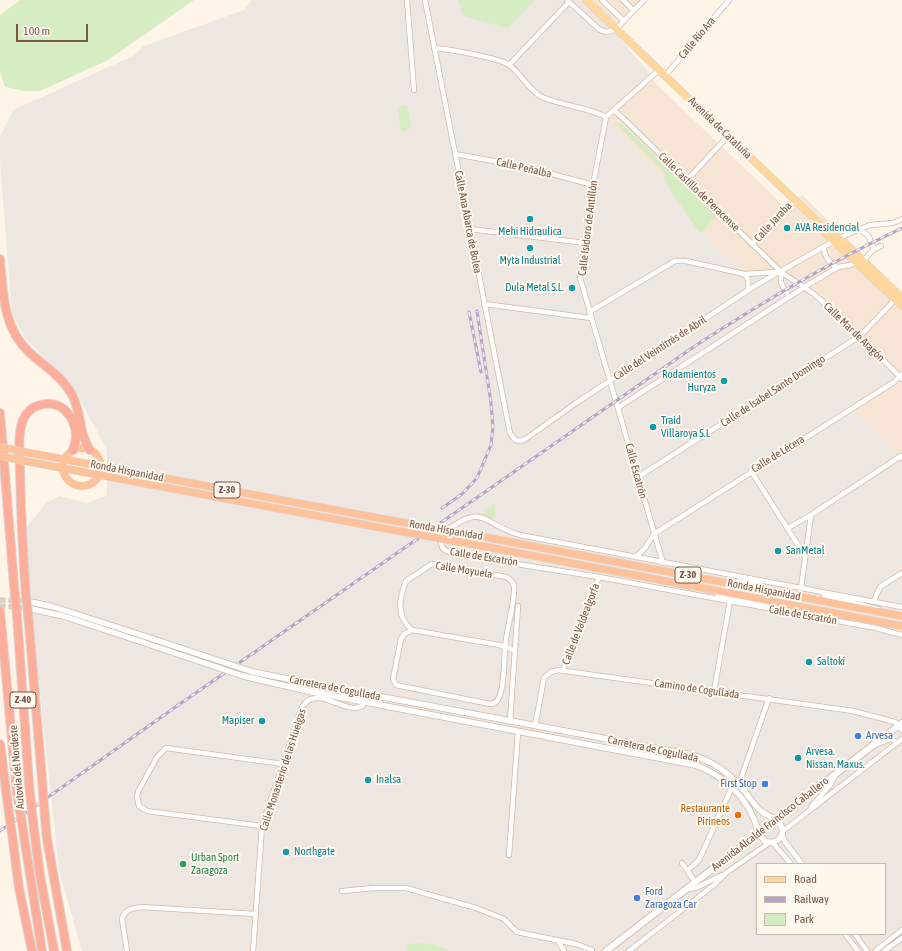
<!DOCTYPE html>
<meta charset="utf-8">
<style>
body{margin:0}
#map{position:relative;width:902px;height:951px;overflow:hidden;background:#fef4e7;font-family:"Asap Condensed",sans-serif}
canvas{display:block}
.legend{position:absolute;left:756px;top:863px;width:130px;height:72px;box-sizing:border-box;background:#fff8ee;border:1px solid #cab8ac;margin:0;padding:5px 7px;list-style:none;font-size:12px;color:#7a5849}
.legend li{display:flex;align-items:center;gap:8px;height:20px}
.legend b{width:20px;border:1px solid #cab8ac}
.scale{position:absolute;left:16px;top:24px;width:72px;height:18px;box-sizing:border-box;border:2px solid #7a5849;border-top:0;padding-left:5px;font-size:12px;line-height:14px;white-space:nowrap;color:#7a5849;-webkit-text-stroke:3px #fff8ee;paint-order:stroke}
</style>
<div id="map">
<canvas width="902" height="951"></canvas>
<ul class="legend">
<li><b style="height:5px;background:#ffd69c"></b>Road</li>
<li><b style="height:5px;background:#b6a3c9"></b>Railway</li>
<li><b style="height:11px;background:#d6edc3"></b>Park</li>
</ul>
<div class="scale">100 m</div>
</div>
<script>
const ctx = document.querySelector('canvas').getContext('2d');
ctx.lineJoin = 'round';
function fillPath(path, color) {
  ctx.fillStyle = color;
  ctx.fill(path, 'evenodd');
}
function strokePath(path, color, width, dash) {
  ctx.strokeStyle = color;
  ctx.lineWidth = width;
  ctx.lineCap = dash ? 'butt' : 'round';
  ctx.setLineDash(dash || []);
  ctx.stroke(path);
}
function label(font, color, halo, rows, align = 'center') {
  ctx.font = font + ' "Asap Condensed",sans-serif';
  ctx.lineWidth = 4;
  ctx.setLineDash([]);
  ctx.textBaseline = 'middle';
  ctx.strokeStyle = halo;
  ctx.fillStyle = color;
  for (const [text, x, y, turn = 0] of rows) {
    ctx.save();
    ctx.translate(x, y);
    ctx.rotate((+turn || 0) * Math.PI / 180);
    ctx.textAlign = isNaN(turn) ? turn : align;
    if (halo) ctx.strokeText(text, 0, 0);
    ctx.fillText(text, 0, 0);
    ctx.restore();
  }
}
const residential = new Path2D(`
 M 587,0 L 644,0 L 615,31 Z
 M 650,78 L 786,208 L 802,195 L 902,292 L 902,458 L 850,409 L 899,377 L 814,294 L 744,273 L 694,225 L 606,117 Z`);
const industrial = new Path2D(`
 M 252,0 L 587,0 L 652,76 L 606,117 L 664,180 L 694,225 L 744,273 L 781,272 L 860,336 L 900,377 L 850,409 L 902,458 L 902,951 L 82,951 L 59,871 L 23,532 L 46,503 L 59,496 L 87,503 L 107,495 L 107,450 L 73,386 L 25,338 L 12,314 L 0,161 L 0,137 L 13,110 L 133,56 L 144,46 L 244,10 ZM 757,864 L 885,864 L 885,934 L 757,934 Z`);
const green = new Path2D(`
 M 20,0 L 194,0 L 108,60 L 40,91 L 25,91 L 5,87 L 0,72 L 0,15 Z
 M 458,0 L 535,0 L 508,28 L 463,16 Z
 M 405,105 L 407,106 L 411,128 L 404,132 L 401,130 L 397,108 Z
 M 615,123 L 622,124 L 717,215 L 701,233 L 694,225 L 664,180 L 665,173 Z
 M 494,503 L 496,516 L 492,520 L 483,514 Z
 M 425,943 L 448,949 L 448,951 L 407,951 L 408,944 Z`);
const tertiaryTunnel = new Path2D(`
 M 0,600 L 26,601
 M 0,606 L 27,608`);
const minor = new Path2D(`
 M 407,0 L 414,90
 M 425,0 L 510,433 L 515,440 L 521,441 L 527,438 L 576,403 L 758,284 L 841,237 L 870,225 L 893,223 L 902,219
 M 567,0 L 600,30 L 607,32 L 616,29 L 644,0
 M 602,0 L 624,21
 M 623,0 L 634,11
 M 434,48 C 449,49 499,58 509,65 C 521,73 529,91 542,97 C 563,106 587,107 606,117
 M 509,65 L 569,2
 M 659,70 L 606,117 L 593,185 L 580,278 L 663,563
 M 665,76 L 729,0
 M 612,111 L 616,112 L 625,120 L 781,272 L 814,294 L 860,336 L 902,379
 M 455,154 L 526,167 L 593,185
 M 687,180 L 728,136
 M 470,229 L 585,243
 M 860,230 L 868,235 L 874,249
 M 752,244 L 795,200
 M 824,247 C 824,256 830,265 838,267
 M 781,272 L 781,283 L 789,297
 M 744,274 L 748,279 L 748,289
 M 484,304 L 591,318
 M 589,312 L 675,261 L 686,261 L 744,274 L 778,272
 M 619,407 L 803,288 L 838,267 L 851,265 L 865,259 L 874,249 L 881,246
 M 751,471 L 805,556
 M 638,477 L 860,336 L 891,304 L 895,297
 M 788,528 L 811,515 L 901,456 L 902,458
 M 636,557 L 645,548 L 654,534 L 894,382 L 902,374
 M 733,581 L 758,583
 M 801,588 L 811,515
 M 717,594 L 768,606
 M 824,595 L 878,609
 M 874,601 L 880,587 L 902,573
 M 902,607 L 520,535 C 485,526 484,502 448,530 C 442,535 439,542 443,549 L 453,554 L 599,577 L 876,628 L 902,635
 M 412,630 L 404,634 L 401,639 L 393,679 L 396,685 L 490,704 L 495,703 C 505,696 504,659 505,647 C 506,633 516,596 514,586 C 513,581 510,579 506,577 L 432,564 L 406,581 C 399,599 396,617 412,630 L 499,645 L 515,650
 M 563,670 L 599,577
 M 714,691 L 730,601
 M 510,721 L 518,606
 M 535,726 L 544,678 L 551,672 L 558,670 L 853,711 L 895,722 L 902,730
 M 877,744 L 891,739 L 898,743
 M 739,784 L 769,698
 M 811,807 L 831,784 L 835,775
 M 262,826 L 147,811 L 139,806 L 137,797 L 138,792 L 157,757 L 166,748 L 283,764
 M 783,831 L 902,739
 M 782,835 L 785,842 L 802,864
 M 773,843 L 791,864
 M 509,855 L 518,732
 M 682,863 L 695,882
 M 688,870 L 699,860 L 732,787
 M 687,889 L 696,888 L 722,875
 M 342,891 L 374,888 L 406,888 L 476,908 L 504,919 L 517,932 L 576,944 L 592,950
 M 845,934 L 858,951
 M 855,934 L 867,951
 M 558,941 L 564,951
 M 127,951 L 122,919 C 125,909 133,908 142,907 L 255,914
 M 253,951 L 262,826 L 302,707 C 317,682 348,718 363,705 L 363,693
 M 629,951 L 714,885 L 726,873 L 769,843
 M 875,951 L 902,930
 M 884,951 L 902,938`);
const tertiary = new Path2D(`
 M 26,601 L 54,607 L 144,636
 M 27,608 L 63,616 L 142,642
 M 312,692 L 695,765 C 720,774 742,792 753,817 C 757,825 758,834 765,841 C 778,846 788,833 779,823 C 774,816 766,816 761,811 C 753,804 748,795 741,787 C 728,771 712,762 693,755 L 313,684`);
const secondary = new Path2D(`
 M 606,951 L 902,723`);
const primary = new Path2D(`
 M 586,0 L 823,227 L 828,228 L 902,298
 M 823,227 L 824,232 L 902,306`);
const trunk = new Path2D(`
 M63 467a19 19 0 1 1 38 0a19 19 0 1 1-38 0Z
 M 30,453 L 389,520
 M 30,462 L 382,528
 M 474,535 L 902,616
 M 471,544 L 902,626`);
const motorway = new Path2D(`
 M 0,259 C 3,293 3,328 29,352 C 43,365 61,376 71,393 C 82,411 78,433 90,450
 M 0,413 L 14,585
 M 26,597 C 23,555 21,514 20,472 C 20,456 17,436 23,420 C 26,413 32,407 40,405 C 66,397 83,428 73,450
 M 0,611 L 17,793
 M 28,613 L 42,779
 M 17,616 L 29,784
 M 0,744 L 7,798
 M 45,818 L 47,839 L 67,951
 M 33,822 L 40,875 L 54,951
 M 23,830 L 42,951
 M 12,834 L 19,888 L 32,951`);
const rail = new Path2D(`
 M 469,312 L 481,372
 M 442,508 L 462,494 L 477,478 L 491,445 L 493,427 L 491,403 L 477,311
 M 0,831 L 177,706 L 695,346 C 762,302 830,262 902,228`);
const tertiaryBridge = new Path2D(`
 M 144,636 L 253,672 L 313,684
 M 142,642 L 243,676 L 312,692`);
const trunkBridge = new Path2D(`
 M 0,447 L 30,453
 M 0,456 L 30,462
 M 389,520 L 474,535
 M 382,528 L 471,544`);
const motorwayBridge = new Path2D(`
 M 14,585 L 17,616
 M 26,597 L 28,613
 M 42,779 L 45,818
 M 29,784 L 33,822
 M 17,793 L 23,830
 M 7,798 L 12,834`);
const markers = [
 [530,219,4,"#0f9aa8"],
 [787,228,4,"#0f9aa8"],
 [530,248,4,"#0f9aa8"],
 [572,288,4,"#0f9aa8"],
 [724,381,4,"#0f9aa8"],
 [653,427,4,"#0f9aa8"],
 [778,551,4,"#0f9aa8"],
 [809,662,4,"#0f9aa8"],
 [262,721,4,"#0f9aa8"],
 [858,736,4,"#3f7fe0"],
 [798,758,4,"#0f9aa8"],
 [368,780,4,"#0f9aa8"],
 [765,784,4,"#3f7fe0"],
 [738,815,4,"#e8710a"],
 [286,852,4,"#0f9aa8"],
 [183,864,4,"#2e9e5b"],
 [637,898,4,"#3f7fe0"]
];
const shields = [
 [227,490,26],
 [688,575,26],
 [23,700,26]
];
const shieldNames = [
 ["Z-30",227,490],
 ["Z-30",688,575],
 ["Z-40",23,700]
];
const streetNames = [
 ["Calle Río Ara",697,38,-50],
 ["Avenida de Cataluña",720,128,44],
 ["Calle Peñalba",524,168,13],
 ["Calle Castillo de Peracense",699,192,44],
 ["Calle Ana Abarca de Bolea",468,222,79],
 ["Calle Jaraba",773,222,-47],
 ["Calle Isidoro de Antillón",588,228,-83],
 ["Calle Mar de Aragón",854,332,44],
 ["Calle del Veintitrés de Abril",660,348,-33],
 ["Calle de Isabel Santo Domingo",773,391,-33],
 ["Calle de Lécera",778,454,-32],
 ["Ronda Hispanidad",127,471,11],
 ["Calle Escatrón",636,471,75],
 ["Ronda Hispanidad",446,530,10],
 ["Calle de Escatrón",484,557,9],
 ["Calle Moyuela",464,570,9],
 ["Ronda Hispanidad",764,590,11],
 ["Calle de Escatrón",803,615,10],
 ["Calle de Valdealgorfa",581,624,-69],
 ["Carretera de Cogullada",335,688,11],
 ["Camino de Cogullada",697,689,8],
 ["Carretera de Cogullada",653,749,12],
 ["Autovía del Nordeste",17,767,-95],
 ["Calle Monasterio de las Huelgas",283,770,-72],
 ["Avenida Alcalde Francisco Caballero",770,824,-38]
];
const cultureNames = [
 ["AVA Residencial",795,228],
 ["Mehi Hidraulica",530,232,"center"],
 ["Myta Industrial",530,261,"center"],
 ["Dula Metal S.L.",564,288,"right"],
 ["Rodamientos",716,375,"right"],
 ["Huryza",716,388,"right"],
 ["Traid",661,421],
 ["Villaroya S.L",661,434],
 ["SanMetal",786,551],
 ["Saltoki",817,662],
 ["Mapiser",254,721,"right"],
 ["Arvesa.",806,752],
 ["Nissan. Maxus.",806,765],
 ["Inalsa",376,780],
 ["Northgate",294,852]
];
const shopNames = [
 ["Arvesa",866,736],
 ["First Stop",757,784,"right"],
 ["Ford",645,892],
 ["Zaragoza Car",645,905]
];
const foodNames = [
 ["Restaurante",730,809],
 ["Pirineos",730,822]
];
const leisureNames = [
 ["Urban Sport",191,858],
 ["Zaragoza",191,871]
];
fillPath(residential, '#f6e5d4');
fillPath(industrial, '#eee6e0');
fillPath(green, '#d6edc3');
strokePath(tertiaryTunnel, '#ddcdc0', 5.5, [5.5, 3]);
strokePath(minor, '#d1baab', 6);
strokePath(tertiary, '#d1baab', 7);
strokePath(secondary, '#d7bcab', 8);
strokePath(primary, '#dcd4d0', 8);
strokePath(trunk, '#dcd4d0', 8);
strokePath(motorway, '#dcd4d0', 10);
strokePath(minor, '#fff', 4.5);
strokePath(tertiary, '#fff', 5.5);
strokePath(secondary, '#fff', 6);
strokePath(primary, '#ffd69c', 7);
strokePath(trunk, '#fec29b', 7);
strokePath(motorway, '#fcae9a', 8);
strokePath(rail, '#b6a3c9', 3);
strokePath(rail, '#fff8ee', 1.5, [4.5]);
strokePath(tertiaryBridge, '#d1baab', 7, []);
strokePath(trunkBridge, '#dcd4d0', 8, []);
strokePath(motorwayBridge, '#dcd4d0', 10, []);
strokePath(tertiaryBridge, '#fff', 5.5);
strokePath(trunkBridge, '#fec29b', 7);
strokePath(motorwayBridge, '#fcae9a', 8);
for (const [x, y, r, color] of markers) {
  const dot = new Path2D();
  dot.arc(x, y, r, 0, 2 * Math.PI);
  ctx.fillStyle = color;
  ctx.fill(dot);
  strokePath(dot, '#fff8ee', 1.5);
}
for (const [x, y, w] of shields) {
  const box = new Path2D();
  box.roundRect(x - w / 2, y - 8, w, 16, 3);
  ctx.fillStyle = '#fff8ee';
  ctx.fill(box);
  strokePath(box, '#7a5849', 1);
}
label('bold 10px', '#7a5849', null, shieldNames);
label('11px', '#7a5849', '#fff8ee', streetNames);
label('11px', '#0d838f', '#fff8ee', cultureNames, 'left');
label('11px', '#366cbe', '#fff8ee', shopNames, 'left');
label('11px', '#c56008', '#fff8ee', foodNames, 'right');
label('11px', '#27864d', '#fff8ee', leisureNames, 'left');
</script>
